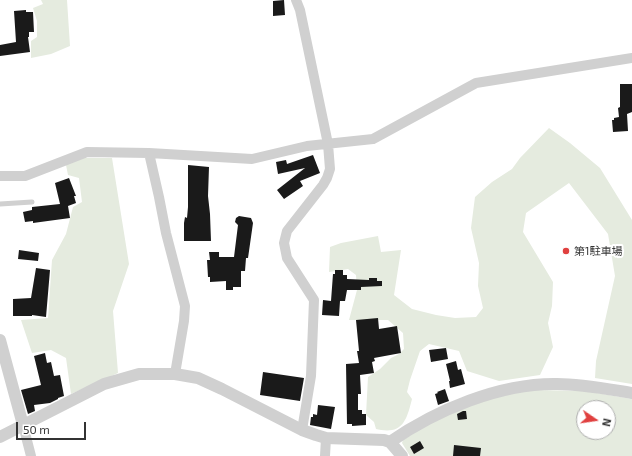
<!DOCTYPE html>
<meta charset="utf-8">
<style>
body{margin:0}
#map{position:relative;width:632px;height:456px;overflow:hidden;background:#fff;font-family:"Exo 2",sans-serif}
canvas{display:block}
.north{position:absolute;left:576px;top:400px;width:40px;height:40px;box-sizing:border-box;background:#fff;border:1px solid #adadad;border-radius:50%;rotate:103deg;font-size:11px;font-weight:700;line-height:16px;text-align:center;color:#333}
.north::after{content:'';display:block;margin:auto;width:14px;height:18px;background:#e0403f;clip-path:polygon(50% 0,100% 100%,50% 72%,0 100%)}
.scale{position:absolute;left:16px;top:422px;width:70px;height:18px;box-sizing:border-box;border:2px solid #333;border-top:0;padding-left:5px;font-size:12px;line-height:14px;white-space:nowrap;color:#333;-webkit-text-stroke:3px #fff;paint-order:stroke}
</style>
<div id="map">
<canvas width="632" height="456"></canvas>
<div class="north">N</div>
<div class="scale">50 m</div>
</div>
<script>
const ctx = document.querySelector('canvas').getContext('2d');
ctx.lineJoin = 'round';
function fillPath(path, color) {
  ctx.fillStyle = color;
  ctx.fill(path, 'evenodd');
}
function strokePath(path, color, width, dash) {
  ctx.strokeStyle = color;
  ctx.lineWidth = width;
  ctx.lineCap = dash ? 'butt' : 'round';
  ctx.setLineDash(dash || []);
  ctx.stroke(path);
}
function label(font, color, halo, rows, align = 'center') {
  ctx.font = font + ' "Exo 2","Noto Sans JP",sans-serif';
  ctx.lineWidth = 4;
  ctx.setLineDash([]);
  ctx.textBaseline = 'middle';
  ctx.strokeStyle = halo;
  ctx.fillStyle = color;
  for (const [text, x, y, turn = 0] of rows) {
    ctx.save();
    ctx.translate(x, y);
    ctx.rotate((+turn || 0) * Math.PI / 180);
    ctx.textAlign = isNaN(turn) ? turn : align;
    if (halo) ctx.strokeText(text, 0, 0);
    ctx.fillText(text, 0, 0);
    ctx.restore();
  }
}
const green = new Path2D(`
 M 41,0 L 67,0 L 70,46 L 51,54 L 31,58 L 31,41 L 37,37 L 37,21 L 33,8 L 43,4 Z
 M 549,128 L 570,143 L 600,168 L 632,220 L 632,384 L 595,378 L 596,361 L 615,276 L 608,234 L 569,183 L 526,213 L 523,232 L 553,282 L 552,306 L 548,323 L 553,347 L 540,375 L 499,381 L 467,371 L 459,351 L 429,344 L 420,351 L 410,380 L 407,392 L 412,399 C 409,410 406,428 392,430 C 387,431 380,430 376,429 L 374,422 L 366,415 L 368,377 L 380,369 L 391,358 L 399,354 L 404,349 L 403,333 L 388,320 L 349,320 L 357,290 L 356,275 L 348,269 L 329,272 L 330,247 L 341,243 L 378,236 L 381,252 L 401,250 L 394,295 L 412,309 L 436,315 L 455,318 L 476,317 L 483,308 L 478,286 L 479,263 L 471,228 L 475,197 L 492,182 L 512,169 L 520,158 Z
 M 82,158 L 112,158 L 129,264 L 113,311 L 118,373 L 71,394 L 66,358 L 51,350 L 32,353 L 21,320 L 48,318 L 52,260 L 66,234 L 73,207 L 82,202 L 79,178 L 68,175 L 66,165 Z
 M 537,390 L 585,391 L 632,399 L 632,456 L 410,456 L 402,443 L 403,440 C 416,432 430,422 445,415 C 473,402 506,393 537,390 ZM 584,408 L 608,408 L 608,432 L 584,432 Z`);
const building = new Path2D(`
 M 284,0 L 285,15 L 273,16 L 273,1 Z
 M 26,10 L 26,12 L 33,12 L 34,32 L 29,32 L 29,37 L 28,37 L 30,52 L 0,56 L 0,45 L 16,42 L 14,11 Z
 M 620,84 L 632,84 L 632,112 L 627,114 L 628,131 L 613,132 L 612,120 L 614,120 L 614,118 L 619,117 L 618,108 L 620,107 Z
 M 313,155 L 320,173 L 300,181 L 303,186 L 284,199 L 277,190 L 305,168 L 278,174 L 276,162 L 286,160 L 287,164 Z
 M 188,165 L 209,167 L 208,196 L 210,214 L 211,241 L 184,241 L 184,223 L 185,217 L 187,218 L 188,207 Z
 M 69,178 L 76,196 L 74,196 L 76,203 L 68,206 L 70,218 L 33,223 L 33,221 L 25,222 L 23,212 L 32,210 L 32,207 L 60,204 L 55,183 Z
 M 239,216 L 251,218 L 253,223 L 248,258 L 246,258 L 245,271 L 241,271 L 241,287 L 233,287 L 233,290 L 226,290 L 226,281 L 210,282 L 210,277 L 208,277 L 207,260 L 210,260 L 209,252 L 219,252 L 219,257 L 234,257 L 238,225 L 235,222 L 236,218 Z
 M 19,250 L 39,253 L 38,261 L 18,259 Z
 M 36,268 L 50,270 L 46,317 L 32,315 L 32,316 L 13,316 L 13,299 L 31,298 Z
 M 335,270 L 343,270 L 343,275 L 347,275 L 347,279 L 369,280 L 369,278 L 377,278 L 377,281 L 382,281 L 382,286 L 361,287 L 361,290 L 347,290 L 345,301 L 340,301 L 339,316 L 322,315 L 323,300 L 331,301 L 333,274 L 335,274 Z
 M 378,318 L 379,329 L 397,326 L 401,353 L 374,358 L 375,361 L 372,362 L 374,373 L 360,375 L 361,394 L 358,394 L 358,410 L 362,410 L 362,414 L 366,414 L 366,425 L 352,426 L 352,424 L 347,424 L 346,364 L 359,363 L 357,351 L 359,351 L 356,320 Z
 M 446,348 L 448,359 L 431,362 L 429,350 Z
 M 45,353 L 47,363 L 51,362 L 54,376 L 60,375 L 64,396 L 58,398 L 58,399 L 50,403 L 34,405 L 35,411 L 28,414 L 21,390 L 41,385 L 34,356 Z
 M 456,361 L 458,370 L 461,369 L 465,384 L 450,388 L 449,381 L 450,381 L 446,364 Z
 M 263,372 L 304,378 L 300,401 L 260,395 Z
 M 445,389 L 449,401 L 438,405 L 435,394 L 438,393 L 437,392 Z
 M 318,405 L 335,407 L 331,429 L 310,425 L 311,417 L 313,417 L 313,414 L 317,415 Z
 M 463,411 L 466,411 L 467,419 L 458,420 L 457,414 Z
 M 420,441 L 424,448 L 414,454 L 410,447 Z
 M 454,445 L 481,448 L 480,456 L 453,456 Z`);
const service = new Path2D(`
 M 0,204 L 32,202`);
const minor = new Path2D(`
 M 296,0 L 300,10 L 328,144 L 330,169 L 327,178 L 323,185 L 287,231 L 284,243 L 287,258 L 314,300 L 311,376 L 302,430
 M 149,153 L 159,197 L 166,233 L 185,306 L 184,321 L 175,374
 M 0,176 L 25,176 L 87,152 L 149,153 L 252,159 L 307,146 L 373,139 L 476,83 L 632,58
 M 23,425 L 31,456
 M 325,456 L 326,438`);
const tertiary = new Path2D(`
 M 0,340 L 23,425
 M 0,437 L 104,384 L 139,374 L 175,374 L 198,378 L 222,389 L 302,430 L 316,435 L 326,438 L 384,440 L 390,442 L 402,456
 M 390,442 C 436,410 500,383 557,384 C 582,384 607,389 632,393`);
const markers = [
 [566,251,4,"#e0403f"]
];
const poiNames = [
 ["第1駐車場",574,251]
];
fillPath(green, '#e5ebdf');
fillPath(building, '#1a1a1a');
strokePath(service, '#d0d0d0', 5);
strokePath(minor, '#d0d0d0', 10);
strokePath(tertiary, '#d0d0d0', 12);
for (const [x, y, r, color] of markers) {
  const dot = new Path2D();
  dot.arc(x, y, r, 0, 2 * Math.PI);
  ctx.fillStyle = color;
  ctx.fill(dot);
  strokePath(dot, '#fff', 1.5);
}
label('11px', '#333', '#fff', poiNames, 'left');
</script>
